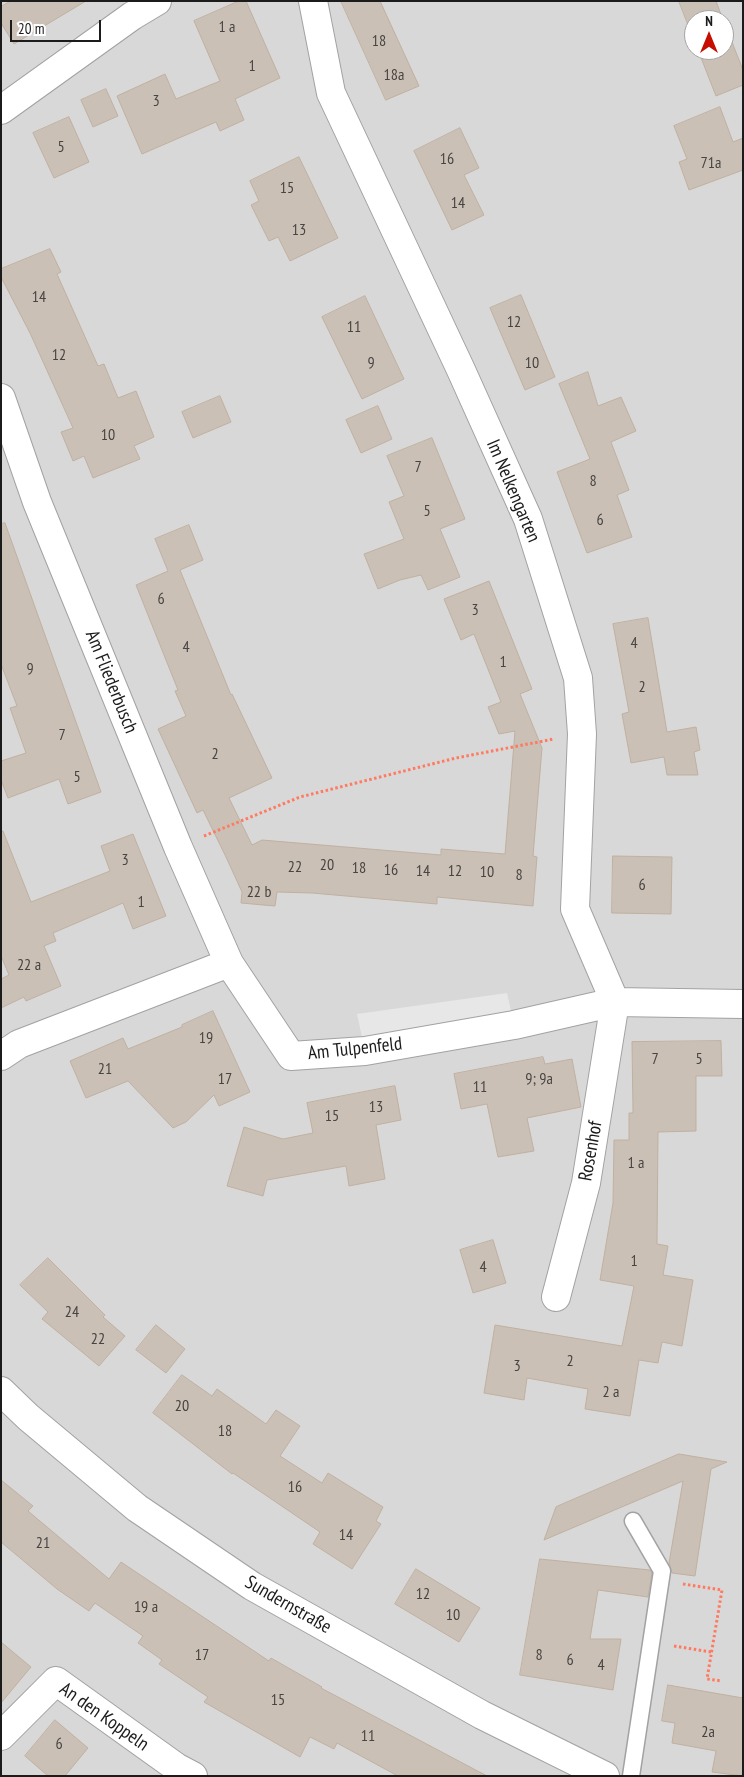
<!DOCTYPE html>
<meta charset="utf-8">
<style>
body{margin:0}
#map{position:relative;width:744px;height:1777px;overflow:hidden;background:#eeeae0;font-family:"PT Sans Narrow",sans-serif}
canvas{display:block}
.frame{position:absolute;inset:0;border:2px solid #1b1b1b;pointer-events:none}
.north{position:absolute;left:684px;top:10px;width:50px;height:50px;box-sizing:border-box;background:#fff;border:1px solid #a4a4a4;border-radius:50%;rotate:0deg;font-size:14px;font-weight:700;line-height:20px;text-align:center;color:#1b1b1b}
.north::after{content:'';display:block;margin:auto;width:18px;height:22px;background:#c70c00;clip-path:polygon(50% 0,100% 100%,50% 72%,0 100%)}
.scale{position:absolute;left:10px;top:20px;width:91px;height:22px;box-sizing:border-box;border:2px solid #1b1b1b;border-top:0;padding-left:6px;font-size:15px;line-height:18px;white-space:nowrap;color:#1b1b1b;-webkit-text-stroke:4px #fff;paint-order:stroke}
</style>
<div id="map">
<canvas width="744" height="1777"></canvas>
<div class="frame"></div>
<div class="north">N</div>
<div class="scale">20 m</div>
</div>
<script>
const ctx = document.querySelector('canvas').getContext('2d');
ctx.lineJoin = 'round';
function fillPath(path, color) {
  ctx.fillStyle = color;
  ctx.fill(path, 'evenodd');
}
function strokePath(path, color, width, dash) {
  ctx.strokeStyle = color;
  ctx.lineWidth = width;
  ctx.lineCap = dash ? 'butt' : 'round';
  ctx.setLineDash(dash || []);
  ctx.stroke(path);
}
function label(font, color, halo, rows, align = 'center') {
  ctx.font = font + ' "PT Sans Narrow",sans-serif';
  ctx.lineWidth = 4;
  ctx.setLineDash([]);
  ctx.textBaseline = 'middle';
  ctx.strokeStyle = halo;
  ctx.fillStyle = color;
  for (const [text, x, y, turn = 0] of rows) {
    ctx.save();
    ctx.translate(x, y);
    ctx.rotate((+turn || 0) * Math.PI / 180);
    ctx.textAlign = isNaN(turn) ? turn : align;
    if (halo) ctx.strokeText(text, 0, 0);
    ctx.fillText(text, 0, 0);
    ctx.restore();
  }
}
const residential = new Path2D(`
 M 1,1 L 743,1 L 743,1776 L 1,1776 ZM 694,20 L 724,20 L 724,50 L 694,50 Z`);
const parking = new Path2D(`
 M 507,993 L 514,1025 L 365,1051 L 357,1014 Z`);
const building = new Path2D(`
 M 11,1 L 86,1 L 14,44 L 1,23 L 1,7 Z
 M 239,1 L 246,1 L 280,78 L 235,99 L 244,120 L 220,131 L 216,122 L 142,154 L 117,96 L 165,74 L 176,99 L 220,81 L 194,21 Z
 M 341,1 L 380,1 L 419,86 L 386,100 Z
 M 679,1 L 716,1 L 723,20 L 694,20 L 694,40 Z
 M 724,22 L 743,70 L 743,85 L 716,96 L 698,50 L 724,50 Z
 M 106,89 L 118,116 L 93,127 L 81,100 Z
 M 720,107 L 733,142 L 743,138 L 743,170 L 689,190 L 679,162 L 687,159 L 674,126 Z
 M 69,117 L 89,162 L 54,178 L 33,133 Z
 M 460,128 L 479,168 L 464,175 L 484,215 L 452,230 L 414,151 Z
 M 299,157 L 338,238 L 290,261 L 278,237 L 269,241 L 251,205 L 259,201 L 250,181 Z
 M 50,249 L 61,272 L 57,274 L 98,366 L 104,364 L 118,398 L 136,391 L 154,437 L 134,446 L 140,459 L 93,478 L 84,456 L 73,461 L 61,432 L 73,428 L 30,333 L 1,277 L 1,269 Z
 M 521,295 L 555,377 L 525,390 L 490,308 Z
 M 365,296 L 404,379 L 362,399 L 322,317 Z
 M 588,372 L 598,406 L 621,397 L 636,431 L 611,442 L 629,490 L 617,495 L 632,537 L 587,553 L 557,472 L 590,459 L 559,384 Z
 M 220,396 L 231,422 L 193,438 L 182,412 Z
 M 378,406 L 392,439 L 361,453 L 346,420 Z
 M 432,438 L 465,519 L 440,529 L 460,577 L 428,590 L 421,575 L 400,580 L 378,589 L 364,554 L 404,539 L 389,502 L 404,496 L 387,456 Z
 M 5,523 L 101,792 L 68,804 L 59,779 L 8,798 L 1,780 L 1,761 L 26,753 L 10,708 L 17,706 L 1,664 L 1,524 Z
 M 189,525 L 203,560 L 180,570 L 231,695 L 232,694 L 272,778 L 229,798 L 252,845 L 262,840 L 441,855 L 441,849 L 505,854 L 515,731 L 499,734 L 488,707 L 501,702 L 474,634 L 461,640 L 444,599 L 489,581 L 532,689 L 520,694 L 542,748 L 533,856 L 537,857 L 533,906 L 437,897 L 437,904 L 312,893 L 277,892 L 275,906 L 241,903 L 242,892 L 226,857 L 203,810 L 197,813 L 158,729 L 186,716 L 175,691 L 178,690 L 136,585 L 168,571 L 155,539 Z
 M 648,618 L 667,732 L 696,727 L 700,750 L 694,752 L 698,775 L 667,775 L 664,757 L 631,763 L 622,714 L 629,712 L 613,624 Z
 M 1,831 L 3,831 L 31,902 L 110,871 L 101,846 L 133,834 L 166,916 L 133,929 L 123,903 L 53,933 L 56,941 L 44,946 L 61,986 L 26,1001 L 24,997 L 1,1008 L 1,979 L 9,975 L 1,956 Z
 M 613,856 L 672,857 L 671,914 L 612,913 Z
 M 213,1011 L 250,1092 L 219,1106 L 214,1095 L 186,1122 L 173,1128 L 128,1081 L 86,1098 L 70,1061 L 123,1038 L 128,1049 L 182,1027 L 182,1025 Z
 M 721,1041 L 722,1076 L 696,1076 L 696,1131 L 658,1132 L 657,1244 L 668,1246 L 663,1275 L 693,1280 L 682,1346 L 662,1342 L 658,1363 L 639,1360 L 630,1416 L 585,1409 L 588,1389 L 527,1378 L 524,1400 L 484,1393 L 495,1325 L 622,1346 L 634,1286 L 600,1280 L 613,1203 L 614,1140 L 629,1140 L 629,1113 L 633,1113 L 632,1042 Z
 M 543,1057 L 545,1064 L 572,1059 L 581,1107 L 527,1118 L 534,1151 L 498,1157 L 487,1104 L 461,1109 L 454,1074 Z
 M 395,1086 L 401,1120 L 376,1125 L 385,1179 L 349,1186 L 346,1166 L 267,1180 L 263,1196 L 227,1186 L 244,1127 L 283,1139 L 313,1133 L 307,1103 Z
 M 493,1240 L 506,1283 L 473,1293 L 460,1250 Z
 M 48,1258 L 105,1315 L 103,1317 L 125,1336 L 99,1366 L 42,1319 L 48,1312 L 20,1285 Z
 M 156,1325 L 185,1349 L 166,1373 L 136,1350 Z
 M 182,1375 L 212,1396 L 217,1389 L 266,1424 L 276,1410 L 300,1426 L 280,1456 L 322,1483 L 328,1473 L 383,1507 L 376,1521 L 381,1524 L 352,1569 L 313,1544 L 320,1532 L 233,1473 L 232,1474 L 153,1413 Z
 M 679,1454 L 727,1462 L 711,1469 L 695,1576 L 672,1573 L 669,1563 L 683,1481 L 544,1540 L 556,1507 Z
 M 1,1480 L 33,1506 L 28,1511 L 109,1579 L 121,1562 L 269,1661 L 271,1658 L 322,1687 L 321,1688 L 487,1776 L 398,1776 L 337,1743 L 334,1749 L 310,1737 L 300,1757 L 204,1702 L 208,1697 L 159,1664 L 162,1660 L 138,1643 L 143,1636 L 95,1603 L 89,1611 L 57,1589 L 1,1542 Z
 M 540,1559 L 650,1570 L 652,1573 L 648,1597 L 598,1590 L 590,1639 L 621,1639 L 613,1690 L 520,1675 Z
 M 416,1569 L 480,1608 L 459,1642 L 395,1604 Z
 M 1,1642 L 31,1667 L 1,1703 Z
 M 668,1685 L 743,1698 L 743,1776 L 712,1772 L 716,1751 L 672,1743 L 675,1723 L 662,1721 Z
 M 55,1720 L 88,1748 L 65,1776 L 48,1776 L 25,1756 Z`);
const path = new Path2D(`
 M 204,836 L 300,797 L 456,758 L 554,739
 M 683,1584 L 722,1590 L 707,1679 L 722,1681
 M 674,1646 L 711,1652`);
const service = new Path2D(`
 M 631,1776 L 662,1571 L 633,1521`);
const minor = new Path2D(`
 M 313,1 L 331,93 L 461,370 L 528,519 L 578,678 L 582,734 L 575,909 L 615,1002 L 586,1183 L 556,1297
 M 1,110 L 132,16 L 157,1
 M 1,398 L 37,502 L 178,847 L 229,963
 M 1,1056 L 19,1044 L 229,963 L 291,1056 L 365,1051 L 514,1025 L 615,1002 L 743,1004
 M 1,1391 L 28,1417 L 137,1508 L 252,1586 L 482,1715 L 605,1776
 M 1,1736 L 56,1681 L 176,1767 L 193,1776`);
const numberNames = [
 ["1 a",227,27],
 ["18",379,41],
 ["1",252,66],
 ["18a",394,75],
 ["3",156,101],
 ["5",61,147],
 ["16",447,159],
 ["71a",711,163],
 ["15",287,188],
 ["14",458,203],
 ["13",299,230],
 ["14",39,297],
 ["12",514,322],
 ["11",354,327],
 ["12",59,355],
 ["9",371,363],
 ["10",532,363],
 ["10",108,435],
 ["7",418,467],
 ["8",593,481],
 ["5",427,511],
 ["6",600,520],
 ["6",161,599],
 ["3",475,610],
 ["4",634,643],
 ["4",186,647],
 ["1",503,662],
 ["9",30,669],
 ["2",642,687],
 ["7",62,735],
 ["2",215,754],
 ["5",77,777],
 ["3",125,860],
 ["20",327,865],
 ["22",295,867],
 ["18",359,868],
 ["16",391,870],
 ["14",423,871],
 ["12",455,871],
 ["10",487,872],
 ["8",519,875],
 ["6",642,885],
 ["22 b",259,892],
 ["1",141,902],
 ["22 a",29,965],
 ["19",206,1038],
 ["7",655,1059],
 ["5",699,1059],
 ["21",105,1069],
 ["17",225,1079],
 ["9; 9a",539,1079],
 ["11",480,1087],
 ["13",376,1107],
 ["15",332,1116],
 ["1 a",636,1163],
 ["1",634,1261],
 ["4",483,1267],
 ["24",72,1312],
 ["22",98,1339],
 ["2",570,1361],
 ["3",517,1366],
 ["2 a",611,1392],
 ["20",182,1406],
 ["18",225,1431],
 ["16",295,1487],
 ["14",346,1535],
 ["21",43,1543],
 ["12",423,1594],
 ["19 a",146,1607],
 ["10",453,1615],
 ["17",202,1655],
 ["8",539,1655],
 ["6",570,1660],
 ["4",601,1665],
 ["15",278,1700],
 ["2a",708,1732],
 ["11",368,1736],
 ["6",59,1744]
];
const streetNames = [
 ["Im Nelkengarten",513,491,67],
 ["Am Fliederbusch",111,682,68],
 ["Am Tulpenfeld",355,1049,-6],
 ["Rosenhof",591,1151,-80],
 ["Sundernstraße",288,1605,30],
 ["An den Koppeln",104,1717,35]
];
fillPath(residential, '#d9d8d8');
fillPath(parking, '#e7e7e7');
fillPath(building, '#cac0b6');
strokePath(building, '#c0b1a1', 1);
strokePath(service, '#a2a2a2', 19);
strokePath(minor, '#a2a2a2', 30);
strokePath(path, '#ff7a60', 3, [2.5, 2.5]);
strokePath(service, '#fff', 16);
strokePath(minor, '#fff', 28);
label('16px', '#474442', null, numberNames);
label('19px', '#1b1b1b', '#fff', streetNames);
</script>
